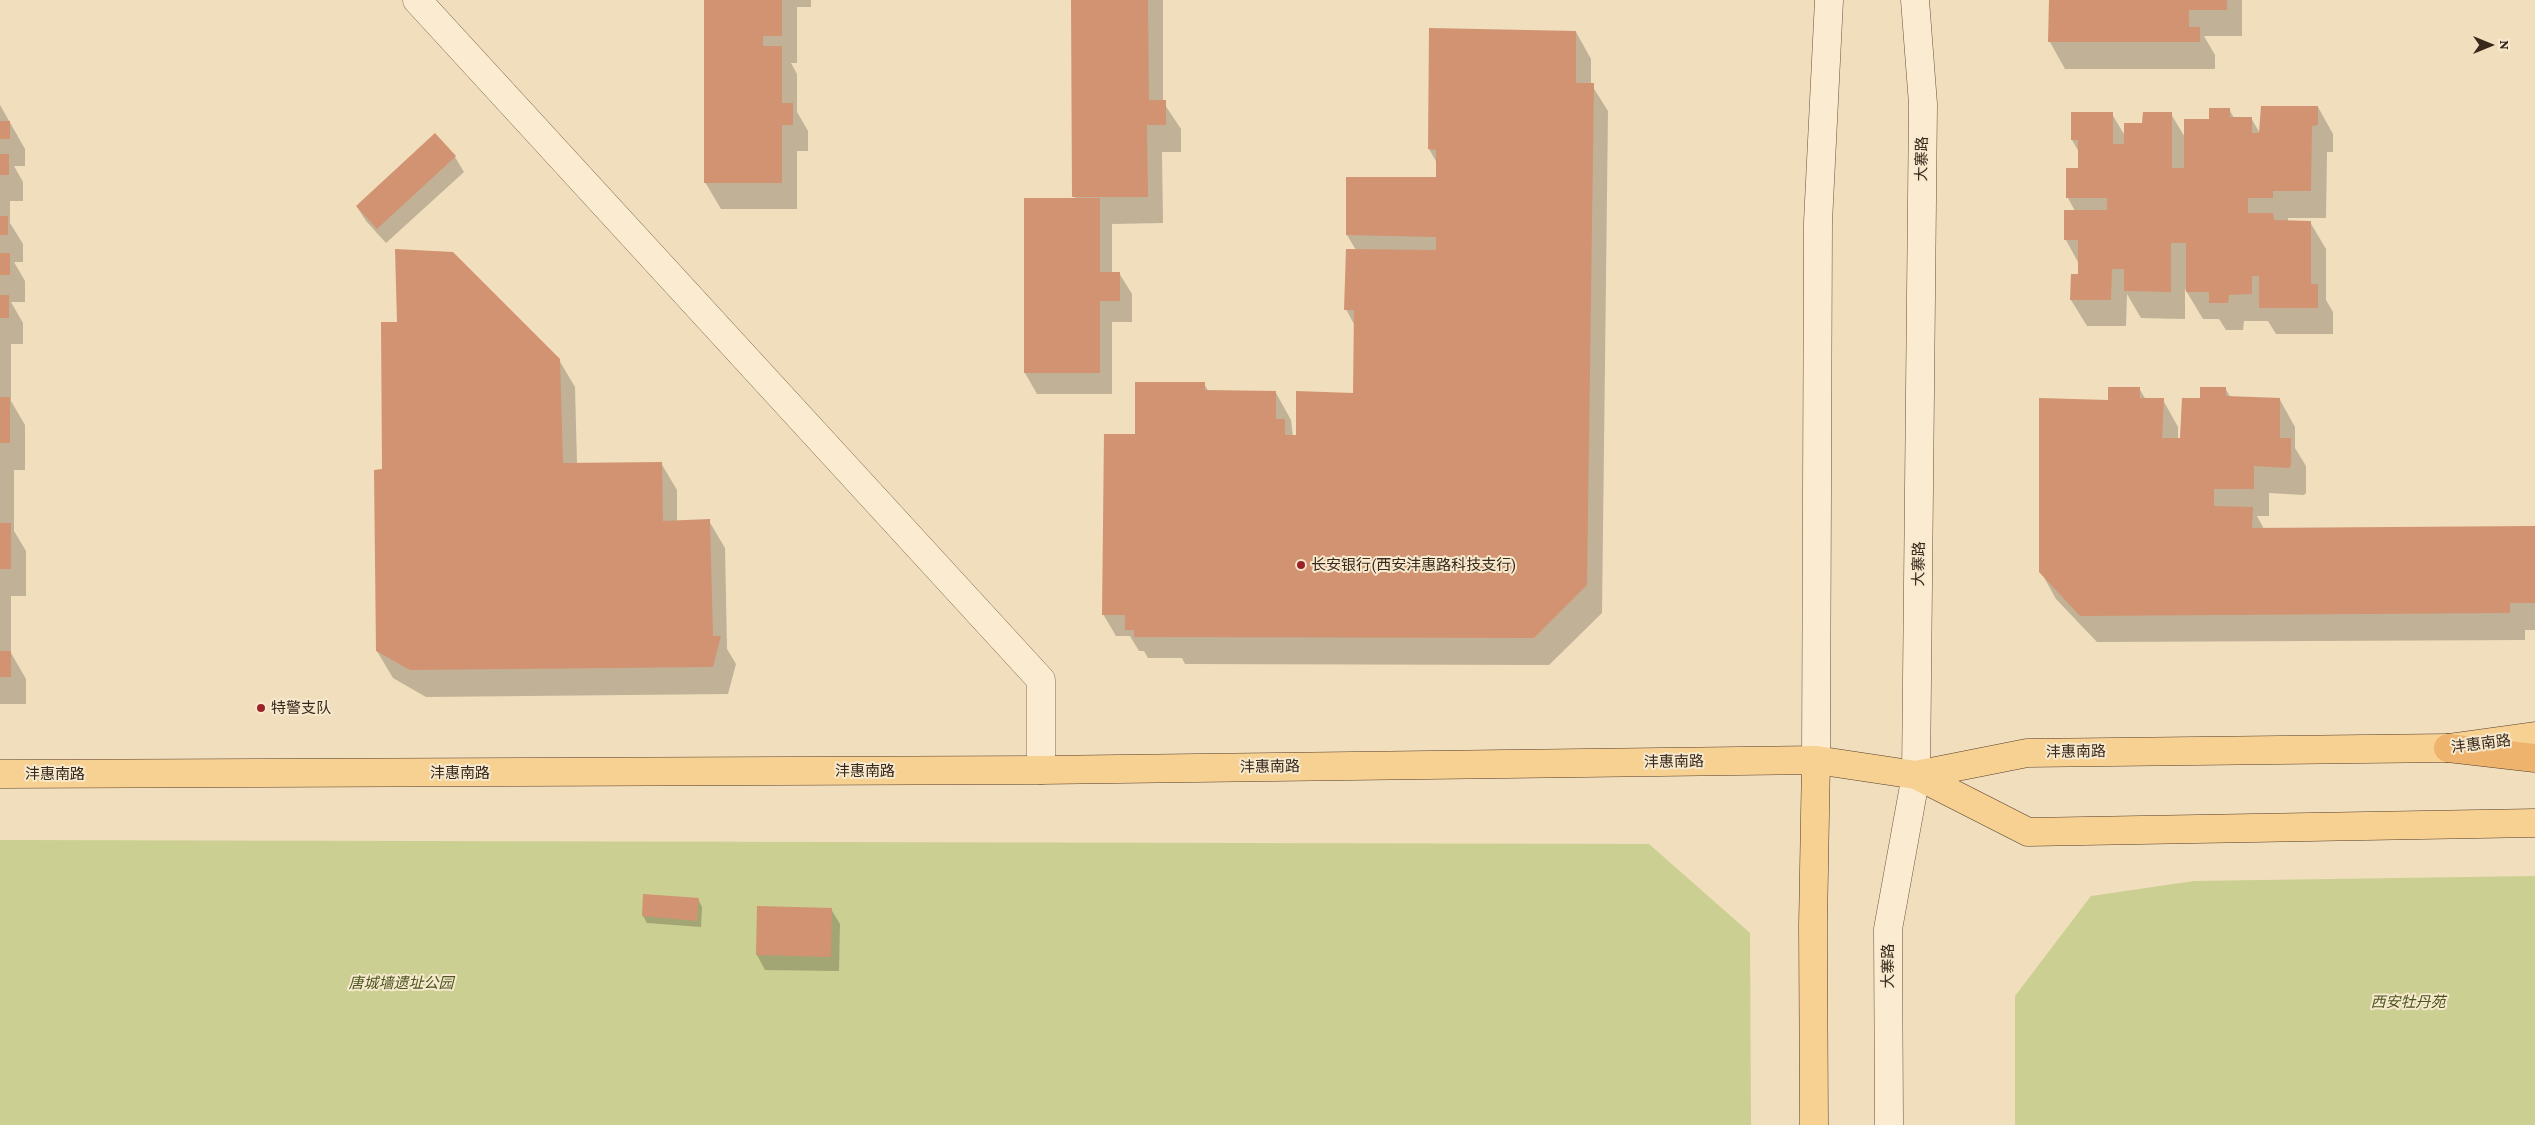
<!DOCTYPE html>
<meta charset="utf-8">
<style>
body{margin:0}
#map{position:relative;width:2535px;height:1125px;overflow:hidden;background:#f0debd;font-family:"Crimson Pro",serif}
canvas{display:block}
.north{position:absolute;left:2465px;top:20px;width:50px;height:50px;-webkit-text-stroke:4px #f7e9cd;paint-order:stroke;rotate:90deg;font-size:14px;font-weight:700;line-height:20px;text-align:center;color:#38271b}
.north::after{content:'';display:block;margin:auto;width:18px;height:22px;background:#38271b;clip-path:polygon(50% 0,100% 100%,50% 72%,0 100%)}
</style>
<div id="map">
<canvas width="2535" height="1125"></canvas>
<div class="north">N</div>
</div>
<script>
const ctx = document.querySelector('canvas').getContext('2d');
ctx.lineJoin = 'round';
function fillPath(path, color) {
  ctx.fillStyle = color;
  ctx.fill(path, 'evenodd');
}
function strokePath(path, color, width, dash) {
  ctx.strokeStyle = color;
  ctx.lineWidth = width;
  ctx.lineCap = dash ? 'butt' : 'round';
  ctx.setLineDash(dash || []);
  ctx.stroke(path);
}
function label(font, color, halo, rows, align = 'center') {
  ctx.font = font + ' "Crimson Pro","Noto Sans SC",serif';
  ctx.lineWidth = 4;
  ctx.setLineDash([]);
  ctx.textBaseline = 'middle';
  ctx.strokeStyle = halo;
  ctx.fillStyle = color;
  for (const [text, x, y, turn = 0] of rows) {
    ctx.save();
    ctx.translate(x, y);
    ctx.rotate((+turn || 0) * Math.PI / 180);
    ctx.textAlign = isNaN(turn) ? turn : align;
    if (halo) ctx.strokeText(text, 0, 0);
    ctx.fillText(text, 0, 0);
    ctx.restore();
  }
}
const green = new Path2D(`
 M 0,840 L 1649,844 L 1750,933 L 1751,1125 L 0,1125 Z
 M 2535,876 L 2535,1125 L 2015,1125 L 2015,996 L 2091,896 L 2194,881 Z`);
const shadow = new Path2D(`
 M 706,0 L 811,0 L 811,7 L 797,7 L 797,63 L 791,63 L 797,74 L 797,112 L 808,131 L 808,151 L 797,151 L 797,209 L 721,209 L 705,182 Z
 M 1073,0 L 1163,0 L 1163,102 L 1181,129 L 1181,152 L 1162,152 L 1163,223 L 1112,224 L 1112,273 L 1119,273 L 1132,294 L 1132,322 L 1112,322 L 1112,394 L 1037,394 L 1025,373 L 1075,200 Z
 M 2050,0 L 2242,0 L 2242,36 L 2204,36 L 2215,55 L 2215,69 L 2065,69 L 2050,42 Z
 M 1576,32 L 1591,59 L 1591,84 L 1608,111 L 1602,613 L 1549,665 L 1185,664 L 1182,658 L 1148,658 L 1144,651 L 1139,651 L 1130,636 L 1116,636 L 1103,614 L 1136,435 L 1204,384 L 1209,392 L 1276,393 L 1291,420 L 1293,437 L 1297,437 L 1354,394 L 1355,326 L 1346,309 L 1356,250 L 1347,235 L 1437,178 L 1437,163 L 1429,149 Z
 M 0,105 L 25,149 L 25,166 L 14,166 L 23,182 L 23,201 L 10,201 L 10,223 L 23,244 L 23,262 L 14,262 L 25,281 L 25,302 L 11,302 L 23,323 L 23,344 L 11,344 L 11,401 L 25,425 L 25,470 L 14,470 L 14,531 L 26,551 L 26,596 L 11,596 L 11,653 L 26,679 L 26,704 L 0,704 Z
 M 2318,107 L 2333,134 L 2333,152 L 2327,152 L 2326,218 L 2288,218 L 2288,222 L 2310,222 L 2326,249 L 2326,300 L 2333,312 L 2333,334 L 2276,334 L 2268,321 L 2244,321 L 2243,330 L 2226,330 L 2219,319 L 2203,319 L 2185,289 L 2185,319 L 2141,318 L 2127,294 L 2126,326 L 2087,326 L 2071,300 L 2079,275 L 2079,264 L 2066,240 L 2066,211 L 2075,211 L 2068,198 L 2079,169 L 2079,152 L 2072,140 L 2112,114 L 2125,136 L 2143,125 L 2171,114 L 2186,139 L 2229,109 L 2234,118 L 2251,118 L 2261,135 Z
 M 435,134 L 455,157 L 464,172 L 386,243 L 366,221 L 357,207 Z
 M 559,360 L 575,387 L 577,464 L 661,463 L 677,490 L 677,522 L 709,521 L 725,548 L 727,649 L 736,664 L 728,694 L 426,697 L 393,678 L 377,651 L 383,470 Z
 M 2139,388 L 2146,400 L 2163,400 L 2178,427 L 2178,439 L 2181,439 L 2201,400 L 2225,388 L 2231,398 L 2280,400 L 2295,427 L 2295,448 L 2306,466 L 2306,493 L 2304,495 L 2269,493 L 2269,516 L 2257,516 L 2264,529 L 2535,527 L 2535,630 L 2525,630 L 2525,640 L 2097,642 L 2056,599 L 2041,572 L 2109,401 Z
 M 698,899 L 702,907 L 701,927 L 647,923 L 643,916 Z
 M 758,908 L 831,909 L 840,924 L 839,971 L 765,970 L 757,955 Z`);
const building = new Path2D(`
 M 704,0 L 782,0 L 782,36 L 763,36 L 763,46 L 782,46 L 782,103 L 793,103 L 793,125 L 782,125 L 782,183 L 704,183 Z
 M 1071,0 L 1148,0 L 1149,100 L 1166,100 L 1166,125 L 1147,125 L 1148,197 L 1072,197 Z
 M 2049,0 L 2227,0 L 2227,10 L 2189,10 L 2189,27 L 2200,27 L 2200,42 L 2048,42 Z
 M 1429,28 L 1576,31 L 1576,83 L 1594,83 L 1587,585 L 1534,638 L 1134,637 L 1134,630 L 1125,630 L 1125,615 L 1102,615 L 1104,434 L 1135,434 L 1135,382 L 1205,382 L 1205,390 L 1276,391 L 1276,419 L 1285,419 L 1285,435 L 1296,435 L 1296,391 L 1353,393 L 1354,310 L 1344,310 L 1346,249 L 1436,250 L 1436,237 L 1346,235 L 1346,177 L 1436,177 L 1436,150 L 1428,149 Z
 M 2261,106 L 2318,106 L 2318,125 L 2312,126 L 2311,191 L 2273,191 L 2273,198 L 2248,198 L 2248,213 L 2273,213 L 2274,220 L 2311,221 L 2311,284 L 2318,284 L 2318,308 L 2259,308 L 2259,276 L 2252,276 L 2252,294 L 2229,295 L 2228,303 L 2209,303 L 2209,292 L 2186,292 L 2186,243 L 2171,243 L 2171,292 L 2124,291 L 2124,269 L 2112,269 L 2111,300 L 2070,300 L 2071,274 L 2078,274 L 2078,240 L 2064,240 L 2064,210 L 2107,210 L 2107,198 L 2066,198 L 2066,168 L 2078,168 L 2078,140 L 2071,140 L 2071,112 L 2113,112 L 2113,144 L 2124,144 L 2124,123 L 2142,123 L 2143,112 L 2172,112 L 2172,168 L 2184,168 L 2184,119 L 2209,119 L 2209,108 L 2230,108 L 2230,117 L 2252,117 L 2252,133 L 2259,133 Z
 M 0,121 L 10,121 L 10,139 L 0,139 Z
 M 435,133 L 456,156 L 377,229 L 356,206 Z
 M 0,154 L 9,154 L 9,175 L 0,175 Z
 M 1024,198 L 1100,198 L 1100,272 L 1120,272 L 1120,301 L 1100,301 L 1100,373 L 1024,373 Z
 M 0,216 L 8,216 L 8,235 L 0,235 Z
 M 395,249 L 453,252 L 560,359 L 563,463 L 662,462 L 663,521 L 710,519 L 713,636 L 721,636 L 713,667 L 410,670 L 376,651 L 374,470 L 382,469 L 381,322 L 397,322 Z
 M 0,253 L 10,253 L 10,275 L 0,275 Z
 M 0,295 L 9,295 L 9,318 L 0,318 Z
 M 2108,387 L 2140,387 L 2140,398 L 2164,398 L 2162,438 L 2180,438 L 2182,398 L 2200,398 L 2200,387 L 2226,387 L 2226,396 L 2280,398 L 2280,438 L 2291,438 L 2291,465 L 2289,468 L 2254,466 L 2254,489 L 2214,489 L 2214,506 L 2253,507 L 2252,528 L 2535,526 L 2535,603 L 2510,603 L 2510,613 L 2080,616 L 2039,572 L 2039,398 L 2108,400 Z
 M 0,397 L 10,397 L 10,443 L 0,443 Z
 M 0,523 L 11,523 L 11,569 L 0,569 Z
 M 0,651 L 11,651 L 11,677 L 0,677 Z
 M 643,894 L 699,898 L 697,921 L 642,916 Z
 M 757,906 L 832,908 L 831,957 L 756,955 Z`);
const minor = new Path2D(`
 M 417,0 L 1041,680 L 1041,770`);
const secondary = new Path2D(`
 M 1816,760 L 1818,222 L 1829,0
 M 1889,1125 L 1888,929 L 1916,775 L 1923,104 L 1915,0`);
const primary = new Path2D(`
 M 0,774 L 1041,770 L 1816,760 L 1916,775 L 2027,753 L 2448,748 L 2535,736
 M 1916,775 L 2028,832 L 2535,823
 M 1814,1125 L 1813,925 L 1816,760`);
const trunk = new Path2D(`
 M 2448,748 L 2535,758`);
const markers = [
 [1301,565,5,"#9c222a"],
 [261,708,5,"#9c222a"]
];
const streetNames = [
 ["大寨路",1922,159,-89],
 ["大寨路",1919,564,-89],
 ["沣惠南路",2481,744,-7],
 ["沣惠南路",2076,752,-1],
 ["沣惠南路",1674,762,-1],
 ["沣惠南路",1270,767,-1],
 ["沣惠南路",865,771],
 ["沣惠南路",460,773],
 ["沣惠南路",55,774],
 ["大寨路",1888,966,-90]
];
const poiNames = [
 ["长安银行(西安沣惠路科技支行)",1311,565],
 ["特警支队",271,708]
];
const parkNames = [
 ["唐城墙遗址公园",401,983],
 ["西安牡丹苑",2408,1002]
];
fillPath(green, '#cbcf91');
fillPath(shadow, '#0003');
fillPath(building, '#d19371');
strokePath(minor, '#896e55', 29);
strokePath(secondary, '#6b4f39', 29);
strokePath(primary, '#563c2a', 29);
strokePath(trunk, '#563c2a', 29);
strokePath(minor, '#fbecd1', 28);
strokePath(secondary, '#fbecd1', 28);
strokePath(primary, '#f7d192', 28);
strokePath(trunk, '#eeb46d', 28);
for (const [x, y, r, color] of markers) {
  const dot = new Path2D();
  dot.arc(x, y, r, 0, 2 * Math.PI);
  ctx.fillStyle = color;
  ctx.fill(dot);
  strokePath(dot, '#f7e9cd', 2);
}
label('15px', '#38271b', '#f7e9cd', streetNames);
label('15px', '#38271b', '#f7e9cd', poiNames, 'left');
label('italic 15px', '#4b5520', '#f7e9cd', parkNames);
</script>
